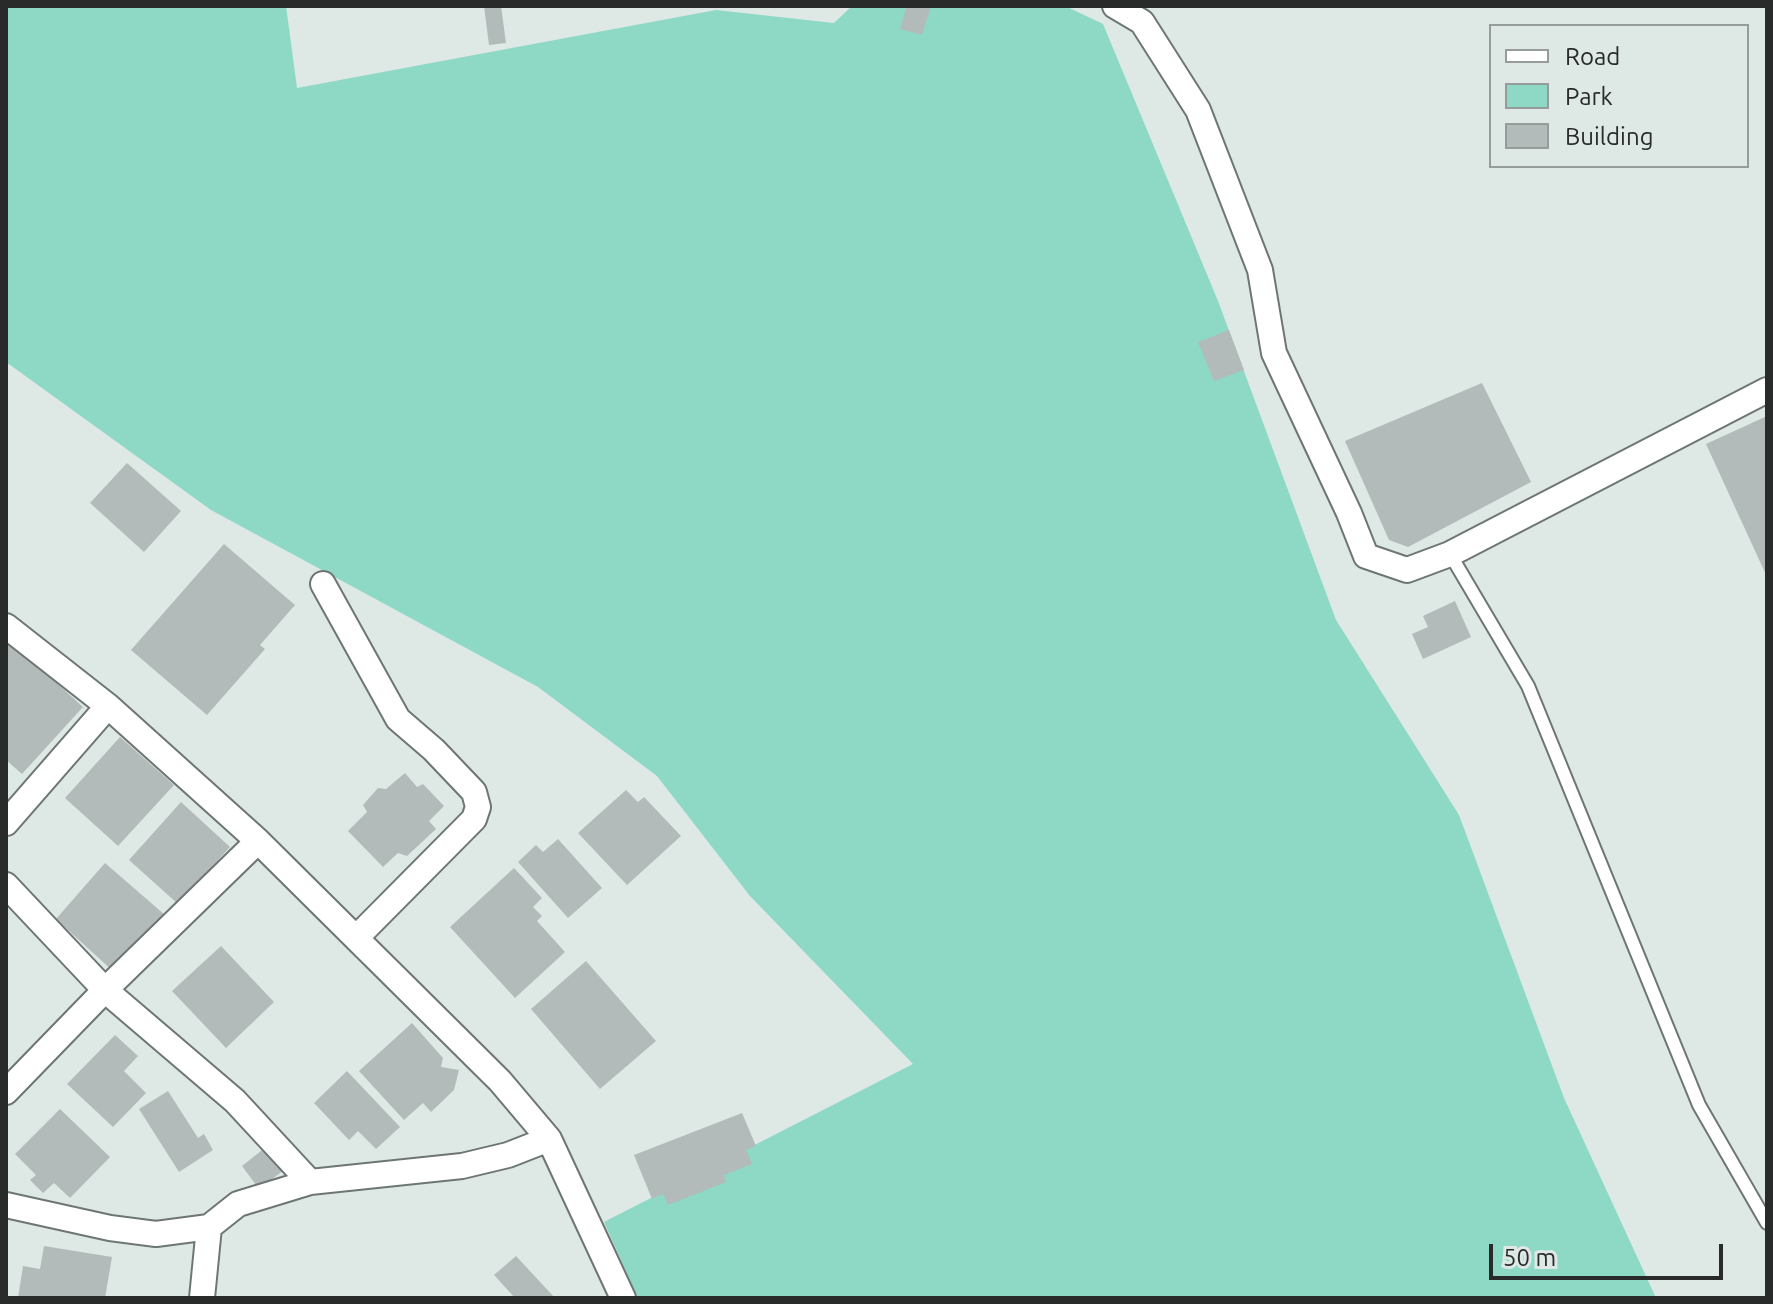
<!DOCTYPE html>
<style>
body{margin:0}
#map{position:relative;width:1773px;height:1304px;overflow:hidden;background:#dee8e5;font-family:Ubuntu,sans-serif}
canvas{display:block}
.frame{position:absolute;inset:0;border:8px solid #282b2a;pointer-events:none}
.legend{position:absolute;left:1489px;top:24px;width:260px;height:144px;box-sizing:border-box;background:#dee8e5;border:2px solid #959c9a;margin:0;padding:10px 14px;list-style:none;font-size:24px;color:#282b2a}
.legend li{display:flex;align-items:center;gap:16px;height:40px}
.legend b{width:40px;border:2px solid #959c9a}
.scale{position:absolute;left:1489px;top:1244px;width:234px;height:36px;box-sizing:border-box;border:4px solid #282b2a;border-top:0;padding-left:10px;font-size:24px;line-height:28px;white-space:nowrap;color:#282b2a;-webkit-text-stroke:6px #dee8e5;paint-order:stroke}
</style>
<div id="map">
<canvas width="1773" height="1304"></canvas>
<div class="frame"></div>
<ul class="legend">
<li><b style="height:10px;background:#fff"></b>Road</li>
<li><b style="height:22px;background:#8dd9c5"></b>Park</li>
<li><b style="height:22px;background:#b2bbb9"></b>Building</li>
</ul>
<div class="scale">50 m</div>
</div>
<script>
const ctx = document.querySelector('canvas').getContext('2d');
ctx.lineJoin = 'round';
function fillPath(path, color) {
  ctx.fillStyle = color;
  ctx.fill(path, 'evenodd');
}
function strokePath(path, color, width, dash) {
  ctx.strokeStyle = color;
  ctx.lineWidth = width;
  ctx.lineCap = dash ? 'butt' : 'round';
  ctx.setLineDash(dash || []);
  ctx.stroke(path);
}
const green = new Path2D(`
 M 6,6 L 286,6 L 297,88 L 716,10 L 834,23 L 852,6 L 1065,6 L 1103,24 L 1218,301 L 1336,620 L 1459,815 L 1564,1098 L 1656,1298 L 638,1298 L 604,1222 L 913,1064 L 750,896 L 657,776 L 538,687 L 211,510 L 6,362 Z`);
const building = new Path2D(`
 M 484,6 L 501,6 L 506,43 L 489,45 Z
 M 907,6 L 931,6 L 922,35 L 900,29 Z
 M 1229,330 L 1244,370 L 1214,381 L 1198,342 Z
 M 1482,383 L 1531,482 L 1408,547 L 1389,540 L 1345,441 Z
 M 1767,416 L 1767,577 L 1706,444 Z
 M 127,463 L 181,511 L 144,552 L 90,503 Z
 M 224,544 L 295,605 L 260,645 L 265,649 L 207,715 L 131,650 Z
 M 1455,601 L 1471,637 L 1423,659 L 1412,634 L 1428,627 L 1423,616 Z
 M 6,637 L 83,707 L 22,774 L 6,760 Z
 M 120,737 L 174,785 L 118,846 L 65,798 Z
 M 405,773 L 417,787 L 423,784 L 444,806 L 429,821 L 436,829 L 407,856 L 398,853 L 383,867 L 348,831 L 367,812 L 363,805 L 378,788 L 386,789 Z
 M 626,790 L 638,802 L 644,797 L 681,836 L 627,885 L 578,833 Z
 M 181,802 L 230,847 L 178,904 L 129,860 Z
 M 558,839 L 602,888 L 568,918 L 518,862 L 536,845 L 543,852 Z
 M 105,863 L 165,915 L 115,973 L 56,919 Z
 M 514,868 L 542,898 L 533,907 L 542,916 L 537,921 L 565,952 L 515,998 L 450,927 Z
 M 221,946 L 274,1002 L 226,1048 L 172,991 Z
 M 586,961 L 656,1041 L 600,1089 L 531,1009 Z
 M 412,1023 L 443,1058 L 441,1067 L 459,1070 L 454,1090 L 431,1112 L 423,1103 L 404,1120 L 359,1071 Z
 M 115,1035 L 138,1056 L 124,1071 L 146,1093 L 113,1127 L 67,1084 Z
 M 347,1071 L 400,1127 L 376,1149 L 358,1131 L 349,1140 L 314,1103 Z
 M 168,1091 L 198,1138 L 204,1134 L 213,1150 L 179,1172 L 139,1109 Z
 M 60,1109 L 110,1157 L 70,1198 L 54,1183 L 43,1193 L 30,1180 L 36,1175 L 15,1154 Z
 M 742,1113 L 756,1146 L 746,1150 L 752,1164 L 724,1175 L 726,1182 L 668,1205 L 663,1194 L 652,1199 L 634,1155 Z
 M 266,1147 L 284,1170 L 259,1189 L 242,1166 Z
 M 44,1246 L 112,1257 L 105,1298 L 18,1298 L 23,1266 L 40,1269 Z
 M 516,1256 L 555,1298 L 515,1298 L 494,1275 Z`);
const service = new Path2D(`
 M 1450,554 L 1528,686 L 1699,1105 L 1767,1223`);
const minor = new Path2D(`
 M 1115,6 L 1142,22 L 1198,110 L 1260,270 L 1274,353 L 1349,513 L 1366,556 L 1407,570 L 1450,554 L 1767,390
 M 323,584 L 398,719 L 434,750 L 474,792 L 478,807 L 474,819 L 356,938
 M 6,626 L 108,706 L 258,841 L 500,1081 L 549,1139 L 623,1298
 M 6,823 L 108,706
 M 6,885 L 105,990 L 235,1101 L 310,1182
 M 6,1092 L 105,990 L 258,841
 M 6,1205 L 110,1228 L 156,1234 L 209,1227 L 238,1204 L 310,1182 L 462,1166 L 508,1155 L 549,1139
 M 202,1298 L 209,1227`);
fillPath(green, '#8dd9c5');
fillPath(building, '#b2bbb9');
strokePath(service, '#6e7674', 16);
strokePath(minor, '#6e7674', 28);
strokePath(service, '#fff', 12);
strokePath(minor, '#fff', 24);
</script>
